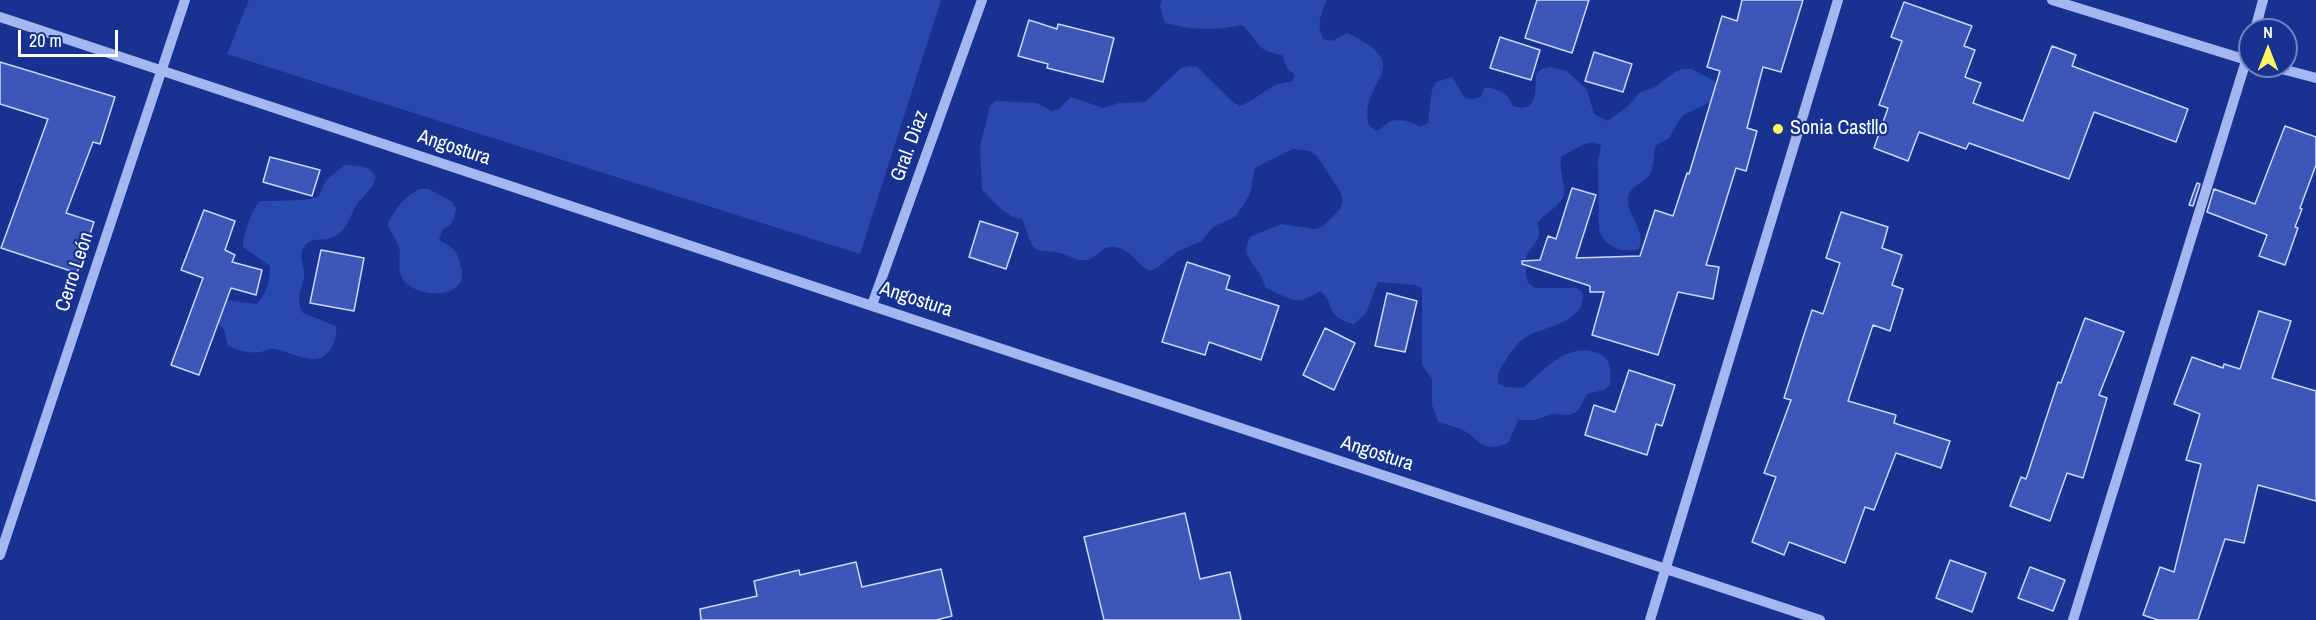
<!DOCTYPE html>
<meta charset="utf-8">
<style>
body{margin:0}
#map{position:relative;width:2316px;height:620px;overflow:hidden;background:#173291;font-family:"Archivo Narrow",sans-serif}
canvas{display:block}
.north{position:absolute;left:2238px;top:18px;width:60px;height:60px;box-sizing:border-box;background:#173291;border:2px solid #7484bd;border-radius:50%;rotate:0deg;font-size:16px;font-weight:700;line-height:24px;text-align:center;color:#fff}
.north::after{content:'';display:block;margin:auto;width:21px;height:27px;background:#fff464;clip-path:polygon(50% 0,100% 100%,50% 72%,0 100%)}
.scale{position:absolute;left:18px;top:30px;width:100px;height:27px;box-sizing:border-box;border:3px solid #fff;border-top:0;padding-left:8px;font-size:18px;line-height:21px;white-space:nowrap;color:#fff;-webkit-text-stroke:4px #173291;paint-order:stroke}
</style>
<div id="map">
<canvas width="2316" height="620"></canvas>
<div class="north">N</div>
<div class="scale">20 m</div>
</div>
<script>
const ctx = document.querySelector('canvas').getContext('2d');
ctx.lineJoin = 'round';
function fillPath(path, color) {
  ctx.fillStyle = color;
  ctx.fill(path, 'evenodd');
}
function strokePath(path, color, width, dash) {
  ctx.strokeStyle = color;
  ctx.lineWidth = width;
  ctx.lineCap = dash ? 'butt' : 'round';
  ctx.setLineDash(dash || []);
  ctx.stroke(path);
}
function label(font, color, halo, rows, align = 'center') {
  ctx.font = font + ' "Archivo Narrow",sans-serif';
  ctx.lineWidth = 4.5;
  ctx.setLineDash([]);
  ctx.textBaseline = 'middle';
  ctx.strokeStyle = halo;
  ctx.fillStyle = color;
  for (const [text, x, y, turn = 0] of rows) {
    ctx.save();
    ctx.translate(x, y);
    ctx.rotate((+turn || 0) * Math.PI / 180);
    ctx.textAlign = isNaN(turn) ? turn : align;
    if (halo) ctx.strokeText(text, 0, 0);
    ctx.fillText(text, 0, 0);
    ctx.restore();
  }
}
const green = new Path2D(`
 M 249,0 L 941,0 L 860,254 L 227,54 Z
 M 1162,0 L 1327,0 C 1321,13 1316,25 1323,39 L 1332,41 L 1347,33 C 1421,68 1357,79 1369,125 L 1376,131 C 1381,129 1385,125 1389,122 C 1398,118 1413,122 1420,127 L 1428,123 L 1432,90 L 1436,82 L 1452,77 L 1465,98 L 1473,99 L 1481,97 L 1483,89 L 1488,87 C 1500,91 1508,93 1513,106 C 1538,114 1535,91 1536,74 L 1542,69 L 1550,67 L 1567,71 L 1587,90 L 1594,114 L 1608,121 L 1628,106 L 1639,93 L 1655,87 L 1675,72 L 1683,69 L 1692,69 L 1714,81 L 1718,87 L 1712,101 L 1682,116 L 1669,138 L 1655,146 C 1654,155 1654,170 1648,177 C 1640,186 1628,185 1628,201 C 1628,218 1646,227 1639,249 C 1623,254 1604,247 1599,230 L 1598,161 L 1601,145 L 1593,142 L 1584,144 L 1562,156 C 1557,172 1569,190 1562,199 C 1557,208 1544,214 1537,223 C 1544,242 1531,243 1526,258 C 1524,265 1527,276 1528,283 L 1535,288 L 1577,288 L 1583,293 C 1585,325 1543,325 1523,339 C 1515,345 1511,353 1505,361 C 1500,369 1497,373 1498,383 L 1506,387 L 1523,388 C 1543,371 1565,344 1594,352 C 1612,357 1611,368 1610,385 L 1604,390 L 1587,394 L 1578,411 L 1570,415 L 1551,414 L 1535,420 L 1518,420 L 1508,443 C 1480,454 1481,439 1461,429 C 1453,426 1446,425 1438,421 L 1432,405 L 1432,379 L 1422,365 L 1422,288 L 1414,285 L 1378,282 L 1366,313 L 1354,324 C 1323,316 1337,305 1320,291 C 1296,308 1290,298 1266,288 C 1264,283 1262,278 1259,273 C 1251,260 1241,255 1250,237 L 1281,224 L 1315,229 L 1322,227 L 1340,209 L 1343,201 L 1341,193 L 1317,156 L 1310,151 L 1293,149 L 1255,168 L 1250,194 L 1236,216 L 1213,227 L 1202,241 L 1178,251 L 1158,267 L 1150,271 C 1138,266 1133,252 1120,248 C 1101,243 1101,256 1087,260 C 1076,262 1069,255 1060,253 C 1052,251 1044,251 1036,250 L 1031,243 L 1022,219 C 1003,216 996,202 982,190 L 980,147 L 990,106 L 996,101 L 1037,103 L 1051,111 L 1059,109 L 1071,97 L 1103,108 L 1119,103 L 1145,102 L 1181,68 L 1189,66 L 1197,67 L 1233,102 L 1240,106 C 1259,99 1271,81 1292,82 L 1295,74 L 1288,70 L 1282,55 C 1254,51 1259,40 1242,25 C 1215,31 1191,30 1165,23 L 1160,7 Z
 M 345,165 C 358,166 370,164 376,178 C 372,189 364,195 357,204 C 350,215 347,232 333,237 C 323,242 311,236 304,247 C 298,255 304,264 304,273 C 305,283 298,291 299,300 C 299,305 301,309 303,313 L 336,326 C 337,334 336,341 331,348 C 318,371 292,351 274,349 C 268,348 266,351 261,352 C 252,354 237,350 228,346 L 224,329 L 212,318 L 223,300 L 257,304 C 266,295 271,279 270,266 L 243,247 C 243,235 252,209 260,201 C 268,201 313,201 317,197 C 322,193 322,185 326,181 C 331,175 339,170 345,165 Z
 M 420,189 L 429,189 L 452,202 L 456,209 L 454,218 L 450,225 L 443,229 L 439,239 C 443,243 449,245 453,249 C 458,254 459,261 461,267 C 470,299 421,299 405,282 C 395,270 402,259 399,246 C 396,239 391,232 388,226 C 391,212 407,194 420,189 Z`);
const building = new Path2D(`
 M 1537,0 L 1589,0 L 1572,53 L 1525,38 Z
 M 1742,0 L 1803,0 L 1781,72 L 1763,67 L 1747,128 L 1757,131 L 1746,171 L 1736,168 L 1706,265 L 1719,267 L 1713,299 L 1678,292 L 1658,355 L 1592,335 L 1604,292 L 1590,292 L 1590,286 L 1522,264 L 1522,261 L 1540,260 L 1548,236 L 1556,239 L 1572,188 L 1596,195 L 1576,258 L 1640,256 L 1655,210 L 1673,216 L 1687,173 L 1689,174 L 1720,71 L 1707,67 L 1722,16 L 1737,21 Z
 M 1904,2 L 1972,26 L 1964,46 L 1975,50 L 1965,77 L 1981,83 L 1973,103 L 2023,121 L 2052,46 L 2076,55 L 2072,66 L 2188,109 L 2176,142 L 2094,112 L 2069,179 L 1969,143 L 1966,149 L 1919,132 L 1908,161 L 1874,148 L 1888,108 L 1879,105 L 1902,41 L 1891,37 Z
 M 1029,20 L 1057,29 L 1058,24 L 1114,38 L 1103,82 L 1047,68 L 1048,64 L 1018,56 Z
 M 1500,37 L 1540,50 L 1531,80 L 1490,68 Z
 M 1594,52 L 1632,64 L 1623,92 L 1585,81 Z
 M 0,62 L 115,97 L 100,144 L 93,142 L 66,213 L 94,222 L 77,273 L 1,248 L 48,119 L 0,104 Z
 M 2285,126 L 2316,137 L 2316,165 L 2300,208 L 2302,209 L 2295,227 L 2298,228 L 2285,265 L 2259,256 L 2267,235 L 2207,212 L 2214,189 L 2255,204 Z
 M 270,157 L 320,170 L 312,196 L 263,182 Z
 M 2197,183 L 2200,184 L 2193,206 L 2189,205 Z
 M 204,210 L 235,221 L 225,250 L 235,255 L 232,262 L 262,270 L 256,295 L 231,288 L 199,375 L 171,365 L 203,278 L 181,270 Z
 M 1841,212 L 1888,227 L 1882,248 L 1902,255 L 1892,285 L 1903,289 L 1890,331 L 1873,325 L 1848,401 L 1896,415 L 1894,423 L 1950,441 L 1941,468 L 1896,453 L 1874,510 L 1865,507 L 1845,563 L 1789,542 L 1784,555 L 1752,542 L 1776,477 L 1764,473 L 1791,400 L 1784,398 L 1800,347 L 1812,310 L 1823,314 L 1840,263 L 1826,258 Z
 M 980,221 L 1018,233 L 1006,269 L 969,257 Z
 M 321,250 L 364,258 L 354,311 L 310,303 Z
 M 1187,262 L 1230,276 L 1226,289 L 1279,306 L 1261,360 L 1209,342 L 1205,355 L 1162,342 Z
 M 1387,293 L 1417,301 L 1405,352 L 1375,346 Z
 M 2259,311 L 2291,321 L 2272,378 L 2316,391 L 2316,501 L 2258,485 L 2244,543 L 2225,539 L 2198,620 L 2158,620 L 2143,615 L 2160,567 L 2174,572 L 2201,464 L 2186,460 L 2200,414 L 2174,404 L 2192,357 L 2223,368 L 2224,364 L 2240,369 Z
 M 2085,318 L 2124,332 L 2099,395 L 2107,398 L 2083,478 L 2067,473 L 2050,521 L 2010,506 L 2021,477 L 2026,479 L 2058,382 L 2061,383 Z
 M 1325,328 L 1355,343 L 1334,390 L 1303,375 Z
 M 1629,370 L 1675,385 L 1662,426 L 1656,424 L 1647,455 L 1585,435 L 1594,405 L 1615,412 Z
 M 1185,513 L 1200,579 L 1230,572 L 1241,620 L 1104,620 L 1084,537 Z
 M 1950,560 L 1986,573 L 1972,612 L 1936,598 Z
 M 856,562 L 862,587 L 941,569 L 952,616 L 936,620 L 701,620 L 700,609 L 757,596 L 754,581 L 799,570 L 800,575 Z
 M 2030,567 L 2065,580 L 2053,611 L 2018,598 Z`);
const minor = new Path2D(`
 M 2052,0 L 2250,61
 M 0,17 L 1820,620
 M 2255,30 L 2263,0
 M 2270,66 L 2316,78
 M 872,305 L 982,0
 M 0,555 L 185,0
 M 1650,620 L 1838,0
 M 2073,620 L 2250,48`);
const markers = [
 [1778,129,6,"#fff464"]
];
const poiNames = [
 ["Sonia Castllo",1790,129]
];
const streetNames = [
 ["Gral. Diaz",910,146,-70],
 ["Angostura",454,148,18],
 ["Cerro León",75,272,-72],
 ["Angostura",916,300,18],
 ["Angostura",1377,454,18]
];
fillPath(green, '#2949b0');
fillPath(building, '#3b58b8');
strokePath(building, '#ccd7fb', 1.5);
strokePath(minor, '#a5b7f0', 10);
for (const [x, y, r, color] of markers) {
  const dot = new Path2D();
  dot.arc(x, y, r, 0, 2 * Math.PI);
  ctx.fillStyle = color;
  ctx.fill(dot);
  strokePath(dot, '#173291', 2);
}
label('20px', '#fff', '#173291', poiNames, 'left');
label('20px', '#fff', '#173291', streetNames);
</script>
